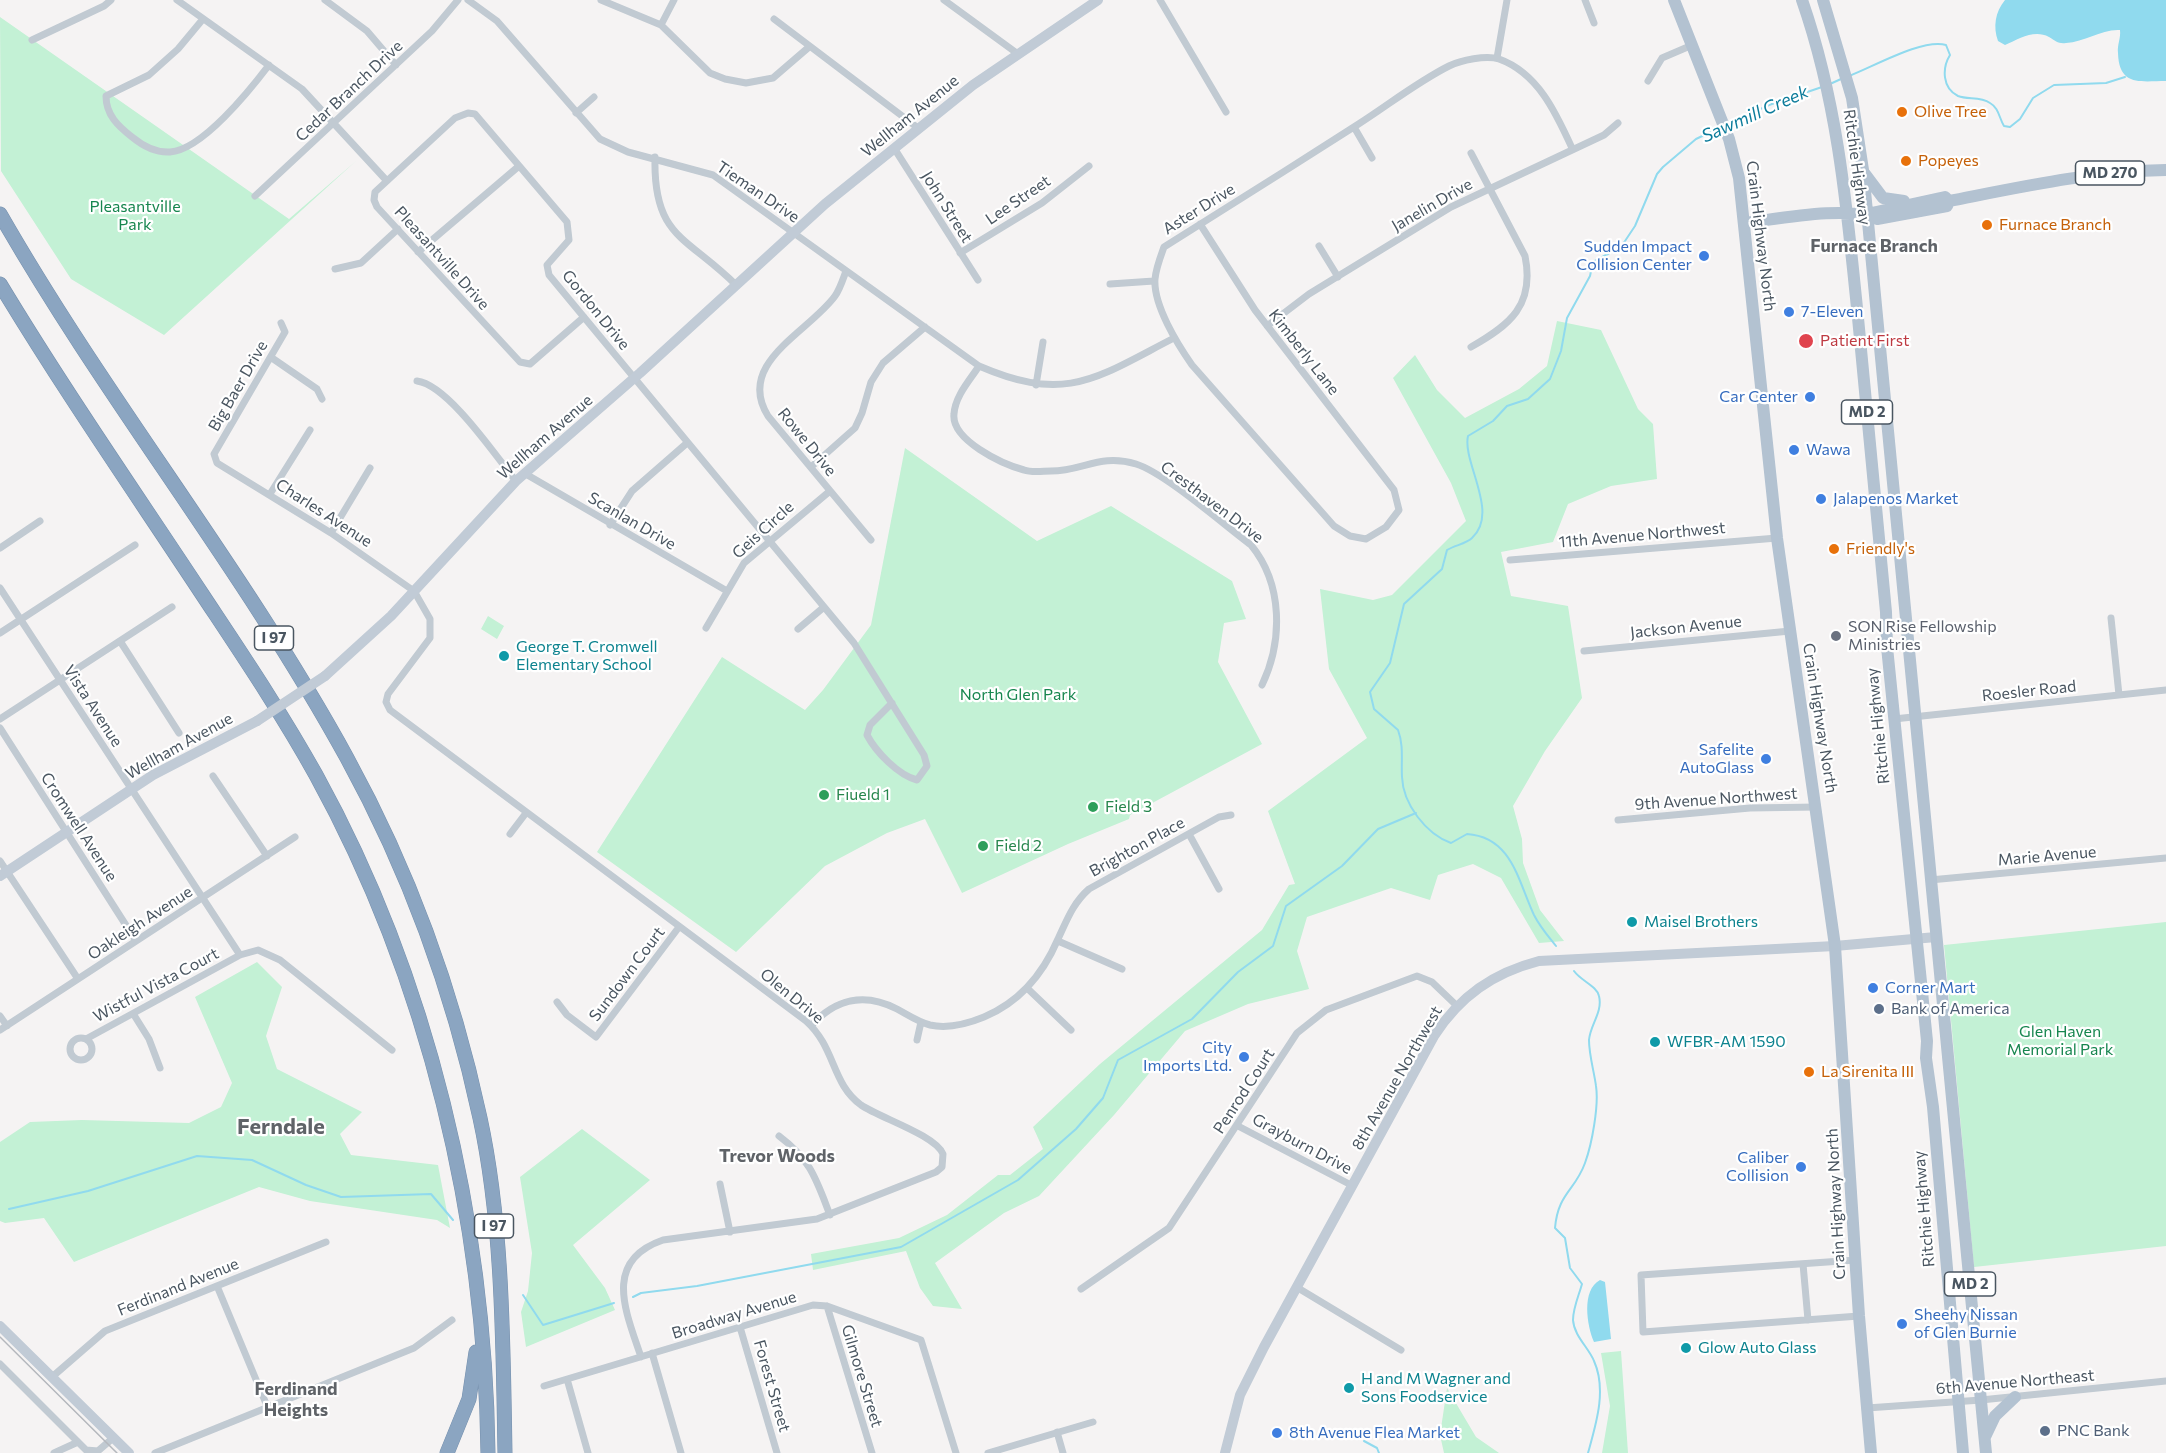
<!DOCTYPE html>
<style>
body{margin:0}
canvas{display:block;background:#f5f3f3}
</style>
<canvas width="2166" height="1453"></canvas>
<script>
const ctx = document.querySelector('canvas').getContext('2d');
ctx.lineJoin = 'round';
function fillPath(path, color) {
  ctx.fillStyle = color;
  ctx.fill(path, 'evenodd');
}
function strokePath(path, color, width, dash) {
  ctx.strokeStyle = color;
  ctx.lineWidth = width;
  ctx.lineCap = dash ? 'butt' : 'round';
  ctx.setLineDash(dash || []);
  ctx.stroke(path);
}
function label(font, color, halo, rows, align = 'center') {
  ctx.font = font + ' Commissioner,sans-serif';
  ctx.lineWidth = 4.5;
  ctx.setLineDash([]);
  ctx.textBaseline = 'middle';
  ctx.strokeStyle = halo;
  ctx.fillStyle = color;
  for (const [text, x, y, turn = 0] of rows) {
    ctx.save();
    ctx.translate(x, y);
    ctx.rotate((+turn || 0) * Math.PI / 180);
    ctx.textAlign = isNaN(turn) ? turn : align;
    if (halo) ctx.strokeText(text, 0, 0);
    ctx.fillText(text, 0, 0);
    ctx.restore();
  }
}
const green = new Path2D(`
 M 0,17 L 289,219 L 356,161 L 164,335 L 71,279 L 1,171 Z
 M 1557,321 L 1601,330 L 1638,409 L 1653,424 L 1657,479 L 1611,486 L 1568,504 L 1553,542 L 1501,552 L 1511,596 L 1568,606 L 1582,698 L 1545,751 L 1513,806 L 1522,839 L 1523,863 L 1540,910 L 1564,941 L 1539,943 L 1501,878 L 1473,864 L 1438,875 L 1430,900 L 1391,888 L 1307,917 L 1297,951 L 1309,989 L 1248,1004 L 1185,1031 L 1114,1115 L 1039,1196 L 1004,1213 L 935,1263 L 962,1309 L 933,1306 L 920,1288 L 906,1251 L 813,1270 L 811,1254 L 899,1238 L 947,1215 L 998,1175 L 1010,1175 L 1043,1149 L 1033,1127 L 1100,1064 L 1262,930 L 1289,885 L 1295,884 L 1268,811 L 1367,738 L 1329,669 L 1320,589 L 1373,600 L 1392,595 L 1466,521 L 1451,483 L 1393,378 L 1415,355 L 1437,390 L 1465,418 L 1519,389 L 1547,366 Z
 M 905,448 L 1037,541 L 1111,506 L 1232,581 L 1246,619 L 1224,623 L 1218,662 L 1262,744 L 1130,815 L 1129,819 L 1068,844 L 962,893 L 925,819 L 887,833 L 825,866 L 736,952 L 597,852 L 722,657 L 805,710 L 823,690 L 871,625 Z
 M 488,616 L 504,626 L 497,639 L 481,629 Z
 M 2166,922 L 2166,1246 L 1974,1267 L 1944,945 Z
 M 257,962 L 282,987 L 266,1036 L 277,1069 L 362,1112 L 340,1134 L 351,1155 L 438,1165 L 450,1228 L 437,1220 L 310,1201 L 259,1187 L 74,1262 L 44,1218 L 5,1223 L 0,1221 L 0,1142 L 30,1122 L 82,1120 L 189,1123 L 221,1107 L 232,1083 L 195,997 Z
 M 582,1129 L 650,1180 L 573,1245 L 605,1288 L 615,1310 L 526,1347 L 521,1312 L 528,1291 L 532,1253 L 520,1177 Z
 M 1621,1351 L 1628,1453 L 1602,1453 L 1610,1406 L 1601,1353 Z
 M 1447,1388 L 1476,1437 L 1499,1453 L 1444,1453 L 1440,1435 Z`);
const water = new Path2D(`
 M 2005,0 L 2166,0 L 2166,81 C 2141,81 2119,87 2118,53 C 2117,45 2121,38 2120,30 C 2101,29 2085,42 2066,43 C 2058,44 2056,41 2049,37 C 2034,29 2019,39 2005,45 L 1998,41 C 1993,27 1995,12 2005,0 Z
 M 1600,1280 L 1605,1282 L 1611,1339 L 1594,1342 C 1587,1326 1581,1290 1600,1280 Z`);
const stream = new Path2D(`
 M 1849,76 C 1873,67 1923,38 1946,45 L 1950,55 C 1942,68 1942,88 1958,96 C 1968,100 1980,96 1990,103 C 1999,108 1999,118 2004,126 L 2010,127 L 2020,119 L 2033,98 L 2054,85 L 2106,83 L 2125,77
 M 1830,84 L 1841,79
 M 1727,125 L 1769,105 L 1822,87
 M 1556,946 C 1548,936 1540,927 1534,915 C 1518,881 1512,837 1467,834 L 1451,843 C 1426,834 1403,804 1402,777 C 1401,761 1404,746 1398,730 L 1374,709 L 1370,692 L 1390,663 L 1404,604 L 1442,569 L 1447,550 C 1455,545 1466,544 1472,538 C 1500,513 1462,462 1468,436 L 1493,421 L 1507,406 L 1528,399 L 1550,379 L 1561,351 L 1567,318 L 1590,276 L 1593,262 L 1621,247 L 1635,226 L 1657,174 L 1663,167 L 1696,139 L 1719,128
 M 1574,971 C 1581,981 1597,986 1599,996 C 1603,1012 1590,1025 1589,1040 C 1589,1055 1594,1071 1596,1086 C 1599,1105 1592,1144 1585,1163 C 1575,1191 1558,1193 1555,1228 L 1565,1238 L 1570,1268 L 1582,1284 C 1579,1295 1573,1308 1573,1320 C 1574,1336 1589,1348 1594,1361 C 1607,1390 1596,1424 1588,1453
 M 9,1209 L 88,1191 L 197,1156 L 252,1160 L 306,1185 L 341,1197 L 431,1194 L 453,1220
 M 523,1295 L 543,1325 L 614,1303
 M 633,1297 L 641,1293 L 697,1286 L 901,1247 L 1018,1180 L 1076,1129 L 1103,1098 L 1118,1060 L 1192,1019 L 1238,972 L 1273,946 L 1286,906 L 1342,866 L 1378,829 L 1416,813
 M 1364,1441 L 1377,1448 L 1379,1453`);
const street = new Path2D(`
 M 177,0 L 302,89 L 387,181
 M 325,0 L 367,31 L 396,65
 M 468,0 L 497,21 L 600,139 L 628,152 L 713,175 L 979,366 C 1067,404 1096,378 1174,338
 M 601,0 L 661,25 L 710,73 L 725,79 L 746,83 L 773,78 L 809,47
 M 944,0 L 1018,54
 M 1160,0 L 1226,112
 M 1585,0 L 1594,23
 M 203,19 L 178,49 L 149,75 L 106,96 C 106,115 118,126 132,137 C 143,146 155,153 170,152 C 202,150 250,90 269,65
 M 774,19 L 918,128
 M 661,25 L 674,0
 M 32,40 L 104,6 L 111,0
 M 1497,58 L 1507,0
 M 1648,81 L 1662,58 L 1690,46
 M 576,113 L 594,97
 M 1354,127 L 1372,158
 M 894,148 L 978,280
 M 655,157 C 653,238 687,236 736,285
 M 255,196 L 432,31 L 458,0
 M 1200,224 L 1255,310 L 1394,490 L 1399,510 L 1386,527 L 1366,539 L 1350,536 L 1334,526 L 1192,365 C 1178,345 1153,305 1155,279 C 1156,268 1160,258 1164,247 C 1228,207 1293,166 1357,125 C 1387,106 1417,82 1449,66 C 1461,60 1486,55 1499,59 C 1538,73 1556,113 1572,148
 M 1319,246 L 1338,277
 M 418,252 L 519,166
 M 960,253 L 1042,203 L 1089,166
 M 335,269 L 361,263 L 398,229
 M 846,271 C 843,279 840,289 835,296 C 809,332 735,363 768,416 L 871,540
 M 1110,284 L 1154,281
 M 584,317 L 530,364 L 520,362 L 377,207 L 374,200 L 375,192 L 455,118 L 468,113 L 475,114 L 567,222 L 569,240 L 547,265 L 549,275 L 854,643 L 924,755 L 927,766 L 917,780 C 898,775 876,752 867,735 L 870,725 L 892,703
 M 281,323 L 285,332 L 214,454 L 217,463 L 331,533 L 414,591 L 430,619 L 430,638 L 388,694 L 386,702 L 390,710 L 806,1021 C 836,1048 831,1083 861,1105 C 880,1118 935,1135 943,1154 L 942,1167 L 936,1172 L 817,1219 L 663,1240 C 602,1261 626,1312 641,1357
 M 1267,326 L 1309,294 L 1451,207 L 1604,135 L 1618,123
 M 1471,347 C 1510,325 1535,305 1525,256 L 1471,153
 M 272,358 L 317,389 L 322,399
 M 979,366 C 970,380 955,396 954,414 C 951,440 1002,464 1024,470 C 1032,473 1043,471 1051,471 C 1083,471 1100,453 1136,464 C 1165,473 1224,525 1251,545 C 1283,584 1283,641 1262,685
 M 417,381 C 448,385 495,455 516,481
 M 1036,385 L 1043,342
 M 811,467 L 855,428 L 862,413 L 871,382 L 883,363 L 925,327
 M 524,473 L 727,591
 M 270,494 L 310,430
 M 610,525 L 632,491 L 687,443
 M 331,533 L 370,468
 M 0,548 L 40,521
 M 1510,560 L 1777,538
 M 0,588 L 240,955
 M 2111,618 L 2119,695
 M 706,628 L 744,563 L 830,491
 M 798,629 L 824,607
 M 0,633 L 135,545
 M 120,641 L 179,733
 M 1584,651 L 1790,631
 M 0,719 L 172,607
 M 1894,719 L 2166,690
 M 0,728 L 136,941
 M 213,776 L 267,856
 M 1618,820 L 1750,808 L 1817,807
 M 510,834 L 526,813
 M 1189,834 L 1219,889
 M 0,861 L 78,979
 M 1930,880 L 2166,858
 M 1058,941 L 1122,969
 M 1027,988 L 1071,1030
 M 557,1002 L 567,1015 L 596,1037 L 679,927
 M 134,1015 L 149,1039 L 160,1068
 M 0,1016 L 7,1026
 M 811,1026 C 835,999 864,992 897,1009 C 908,1015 918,1022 930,1025 C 948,1029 967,1024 984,1017 C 1020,1002 1043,974 1058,939 C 1067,920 1073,903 1089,889 L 1219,817 L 1231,815
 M 0,1030 L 295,837
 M70 1049a11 11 0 1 1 22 0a11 11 0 1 1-22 0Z
 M 86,1039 L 240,955 L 258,950 L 280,960 L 392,1050
 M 917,1040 L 921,1022
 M 1238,1126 L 1353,1186
 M 779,1136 C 811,1160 816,1179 830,1215
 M 720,1184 L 730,1232
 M 1856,1260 L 1641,1275 L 1643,1332 L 1859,1316
 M 1803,1264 L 1808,1320
 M 217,1286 L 267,1406
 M 1298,1288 L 1401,1350
 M 1081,1289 L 1169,1228 L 1297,1033 L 1326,1010 L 1417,976 L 1432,982 L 1456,1005
 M 827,1306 L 872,1453
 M 740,1327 L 777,1453
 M 652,1353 L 681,1453
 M 0,1364 L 86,1450 L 98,1451 L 113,1438
 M 52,1377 L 105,1331 L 326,1242
 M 567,1379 L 588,1453
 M 544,1386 L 813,1305 L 827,1306 L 921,1340 L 956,1453
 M 1867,1408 L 1981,1400 L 2166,1381
 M 1057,1432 L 1063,1453
 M 54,1453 L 78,1442
 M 155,1453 L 414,1348 L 452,1320
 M 988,1453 L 1093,1422`);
const secondary = new Path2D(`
 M 325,676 L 391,616 L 516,481 L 640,373 L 825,204 L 973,85 L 1098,0
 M 0,876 L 153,775 L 257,721
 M 0,1326 L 129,1453
 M 1225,1453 L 1240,1395 L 1264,1347 L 1434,1036 C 1460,996 1493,973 1539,961 L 1835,946 L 1936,937`);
const primary = new Path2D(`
 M 1674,0 L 1729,139 L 1739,178 L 1777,538 L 1835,946 L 1859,1316 L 1871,1453
 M 1802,0 C 1838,103 1847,209 1858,318 C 1867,416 1876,514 1886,612 L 1887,647 L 1927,1041 L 1926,1058 L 1933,1107 L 1963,1453
 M 1823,0 L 1852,98 L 1863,170 L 1986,1453
 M 1865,174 L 1883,198 L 1904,201
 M 1867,214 L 1945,197 L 1949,201
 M 1744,223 C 1778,219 1849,205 1877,219 L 1947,206 L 1949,201 C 2021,187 2093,171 2166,170
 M 1985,1437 L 1995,1416 L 2015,1397`);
const highway = new Path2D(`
 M 0,214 C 107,401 244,570 347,758 C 409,871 453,992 480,1118 C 503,1224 503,1345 505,1453
 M 0,284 C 64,390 134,491 202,594 C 241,653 281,712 316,775 C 429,980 485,1220 488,1453
 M 447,1453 L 469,1399 L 476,1352`);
const tram = new Path2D(`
 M 0,1337 L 117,1453`);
const secondaryBridge = new Path2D(`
 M 257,721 L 325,676`);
const markers = [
 [1902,112,6,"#e8710a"],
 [1906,161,6,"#e8710a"],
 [1987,225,6,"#e8710a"],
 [1704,256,6,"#3f7fe0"],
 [1789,312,6,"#3f7fe0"],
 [1806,341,8,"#e0444e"],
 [1810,397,6,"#3f7fe0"],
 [1794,450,6,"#3f7fe0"],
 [1821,499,6,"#3f7fe0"],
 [1834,549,6,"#e8710a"],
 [1836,636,6,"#6b7280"],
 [504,656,6,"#0f9aa8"],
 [1766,759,6,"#3f7fe0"],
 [824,795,6,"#2e9e5b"],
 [1093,807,6,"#2e9e5b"],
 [983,846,6,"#2e9e5b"],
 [1632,922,6,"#0f9aa8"],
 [1873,988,6,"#3f7fe0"],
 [1879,1009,6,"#5c6f8a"],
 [1655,1042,6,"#0f9aa8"],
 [1244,1057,6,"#3f7fe0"],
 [1809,1072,6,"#e8710a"],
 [1801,1167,6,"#3f7fe0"],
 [1902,1324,6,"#3f7fe0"],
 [1686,1348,6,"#0f9aa8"],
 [1349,1388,6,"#0f9aa8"],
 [2045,1431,6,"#5c6f8a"],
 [1277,1433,6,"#3f7fe0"]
];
const shields = [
 [2110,173,69],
 [1867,412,51],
 [274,638,39],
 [494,1226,39],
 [1970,1284,51]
];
const shieldNames = [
 ["MD 270",2110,173],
 ["MD 2",1867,412],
 ["I 97",274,638],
 ["I 97",494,1226],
 ["MD 2",1970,1284]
];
const streetNames = [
 ["Cedar Branch Drive",349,91,-43],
 ["Wellham Avenue",910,116,-39],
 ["Ritchie Highway",1857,167,82],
 ["Tieman Drive",758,192,34],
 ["Lee Street",1018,200,-34],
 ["Janelin Drive",1432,205,-30],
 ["John Street",947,207,58],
 ["Aster Drive",1199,209,-32],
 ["Crain Highway North",1761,236,83],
 ["Pleasantville Drive",442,258,48],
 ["Gordon Drive",596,310,51],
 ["Kimberly Lane",1304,352,52],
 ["Big Baer Drive",238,386,-60],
 ["Wellham Avenue",545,437,-41],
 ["Rowe Drive",807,442,51],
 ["Cresthaven Drive",1212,502,37],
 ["Charles Avenue",324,513,33],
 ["Scanlan Drive",632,521,30],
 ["Geis Circle",763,530,-42],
 ["11th Avenue Northwest",1642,535,-5],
 ["Jackson Avenue",1686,627,-6],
 ["Roesler Road",2029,691,-6],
 ["Vista Avenue",93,706,57],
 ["Crain Highway North",1820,718,81],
 ["Ritchie Highway",1878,726,-96],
 ["Wellham Avenue",179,746,-29],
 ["9th Avenue Northwest",1716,799,-4],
 ["Cromwell Avenue",79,827,57],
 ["Brighton Place",1137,847,-29],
 ["Marie Avenue",2047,856,-5],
 ["Oakleigh Avenue",140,923,-33],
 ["Sundown Court",627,974,-53],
 ["Wistful Vista Court",156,985,-28],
 ["Olen Drive",792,996,39],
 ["8th Avenue Northwest",1397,1078,-60],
 ["Penrod Court",1244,1091,-57],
 ["Grayburn Drive",1302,1144,28],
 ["Crain Highway North",1836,1204,-93],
 ["Ritchie Highway",1924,1209,-95],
 ["Ferdinand Avenue",178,1287,-22],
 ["Broadway Avenue",734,1315,-17],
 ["Gilmore Street",862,1376,73],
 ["6th Avenue Northeast",2015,1382,-5],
 ["Forest Street",772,1386,74]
];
const foodNames = [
 ["Olive Tree",1914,112],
 ["Popeyes",1918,161],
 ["Furnace Branch",1999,225],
 ["Friendly's",1846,549],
 ["La Sirenita III",1821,1072]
];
const parkNames = [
 ["Pleasantville",135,207],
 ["Park",135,225],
 ["North Glen Park",1018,695],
 ["Glen Haven",2060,1032],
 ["Memorial Park",2060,1050]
];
const shopNames = [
 ["Sudden Impact",1692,247,"right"],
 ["Collision Center",1692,265,"right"],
 ["7-Eleven",1801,312],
 ["Car Center",1798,397,"right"],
 ["Wawa",1806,450],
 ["Jalapenos Market",1833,499],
 ["Safelite",1754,750,"right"],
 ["AutoGlass",1754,768,"right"],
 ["Corner Mart",1885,988],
 ["City",1232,1048,"right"],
 ["Imports Ltd.",1232,1066,"right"],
 ["Caliber",1789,1158,"right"],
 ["Collision",1789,1176,"right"],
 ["Sheehy Nissan",1914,1315],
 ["of Glen Burnie",1914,1333],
 ["8th Avenue Flea Market",1289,1433]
];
const healthNames = [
 ["Patient First",1820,341]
];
const worshipNames = [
 ["SON Rise Fellowship",1848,627],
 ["Ministries",1848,645]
];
const cultureNames = [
 ["George T. Cromwell",516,647],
 ["Elementary School",516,665],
 ["Maisel Brothers",1644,922],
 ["WFBR-AM 1590",1667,1042],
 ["Glow Auto Glass",1698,1348],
 ["H and M Wagner and",1361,1379],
 ["Sons Foodservice",1361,1397]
];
const leisureNames = [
 ["Fiueld 1",836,795],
 ["Field 3",1105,807],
 ["Field 2",995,846]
];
const serviceNames = [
 ["Bank of America",1891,1009],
 ["PNC Bank",2057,1431]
];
const waterNames = [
 ["Sawmill Creek",1755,114,-24]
];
const neighbourhoodNames = [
 ["Furnace Branch",1874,246],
 ["Trevor Woods",777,1156],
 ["Ferdinand",296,1389],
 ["Heights",296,1410]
];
const districtNames = [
 ["Ferndale",281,1127]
];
fillPath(green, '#c3f1d5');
fillPath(water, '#90daee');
strokePath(stream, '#90daee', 2);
strokePath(highway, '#7690ad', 15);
strokePath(street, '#c1cad2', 7);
strokePath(secondary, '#c1cbd6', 10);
strokePath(primary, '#b3c2d1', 12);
strokePath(highway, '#8ba5c1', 14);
strokePath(tram, '#b5b8bd', 1.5);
strokePath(secondaryBridge, '#c1cbd6', 10);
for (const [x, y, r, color] of markers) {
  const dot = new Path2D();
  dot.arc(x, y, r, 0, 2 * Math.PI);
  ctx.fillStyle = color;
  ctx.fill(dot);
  strokePath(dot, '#fff', 2);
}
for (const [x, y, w] of shields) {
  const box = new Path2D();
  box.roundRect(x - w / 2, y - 12, w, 24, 4.5);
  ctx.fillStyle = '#fff';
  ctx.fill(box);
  strokePath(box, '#4a5661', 1.5);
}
label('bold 15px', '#4a5661', null, shieldNames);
label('16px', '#4a5661', '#fff', streetNames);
label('16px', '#c56008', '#fff', foodNames, 'left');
label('16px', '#17864f', '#fff', parkNames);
label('16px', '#366cbe', '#fff', shopNames, 'left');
label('16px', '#be3a42', '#fff', healthNames, 'left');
label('16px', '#5b616d', '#fff', worshipNames, 'left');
label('16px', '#0d838f', '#fff', cultureNames, 'left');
label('16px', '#27864d', '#fff', leisureNames, 'left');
label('16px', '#4e5e75', '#fff', serviceNames, 'left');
label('italic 18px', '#0c7c9b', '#fff', waterNames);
label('bold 18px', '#5f6368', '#fff', neighbourhoodNames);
label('bold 22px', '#5f6368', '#fff', districtNames);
</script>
